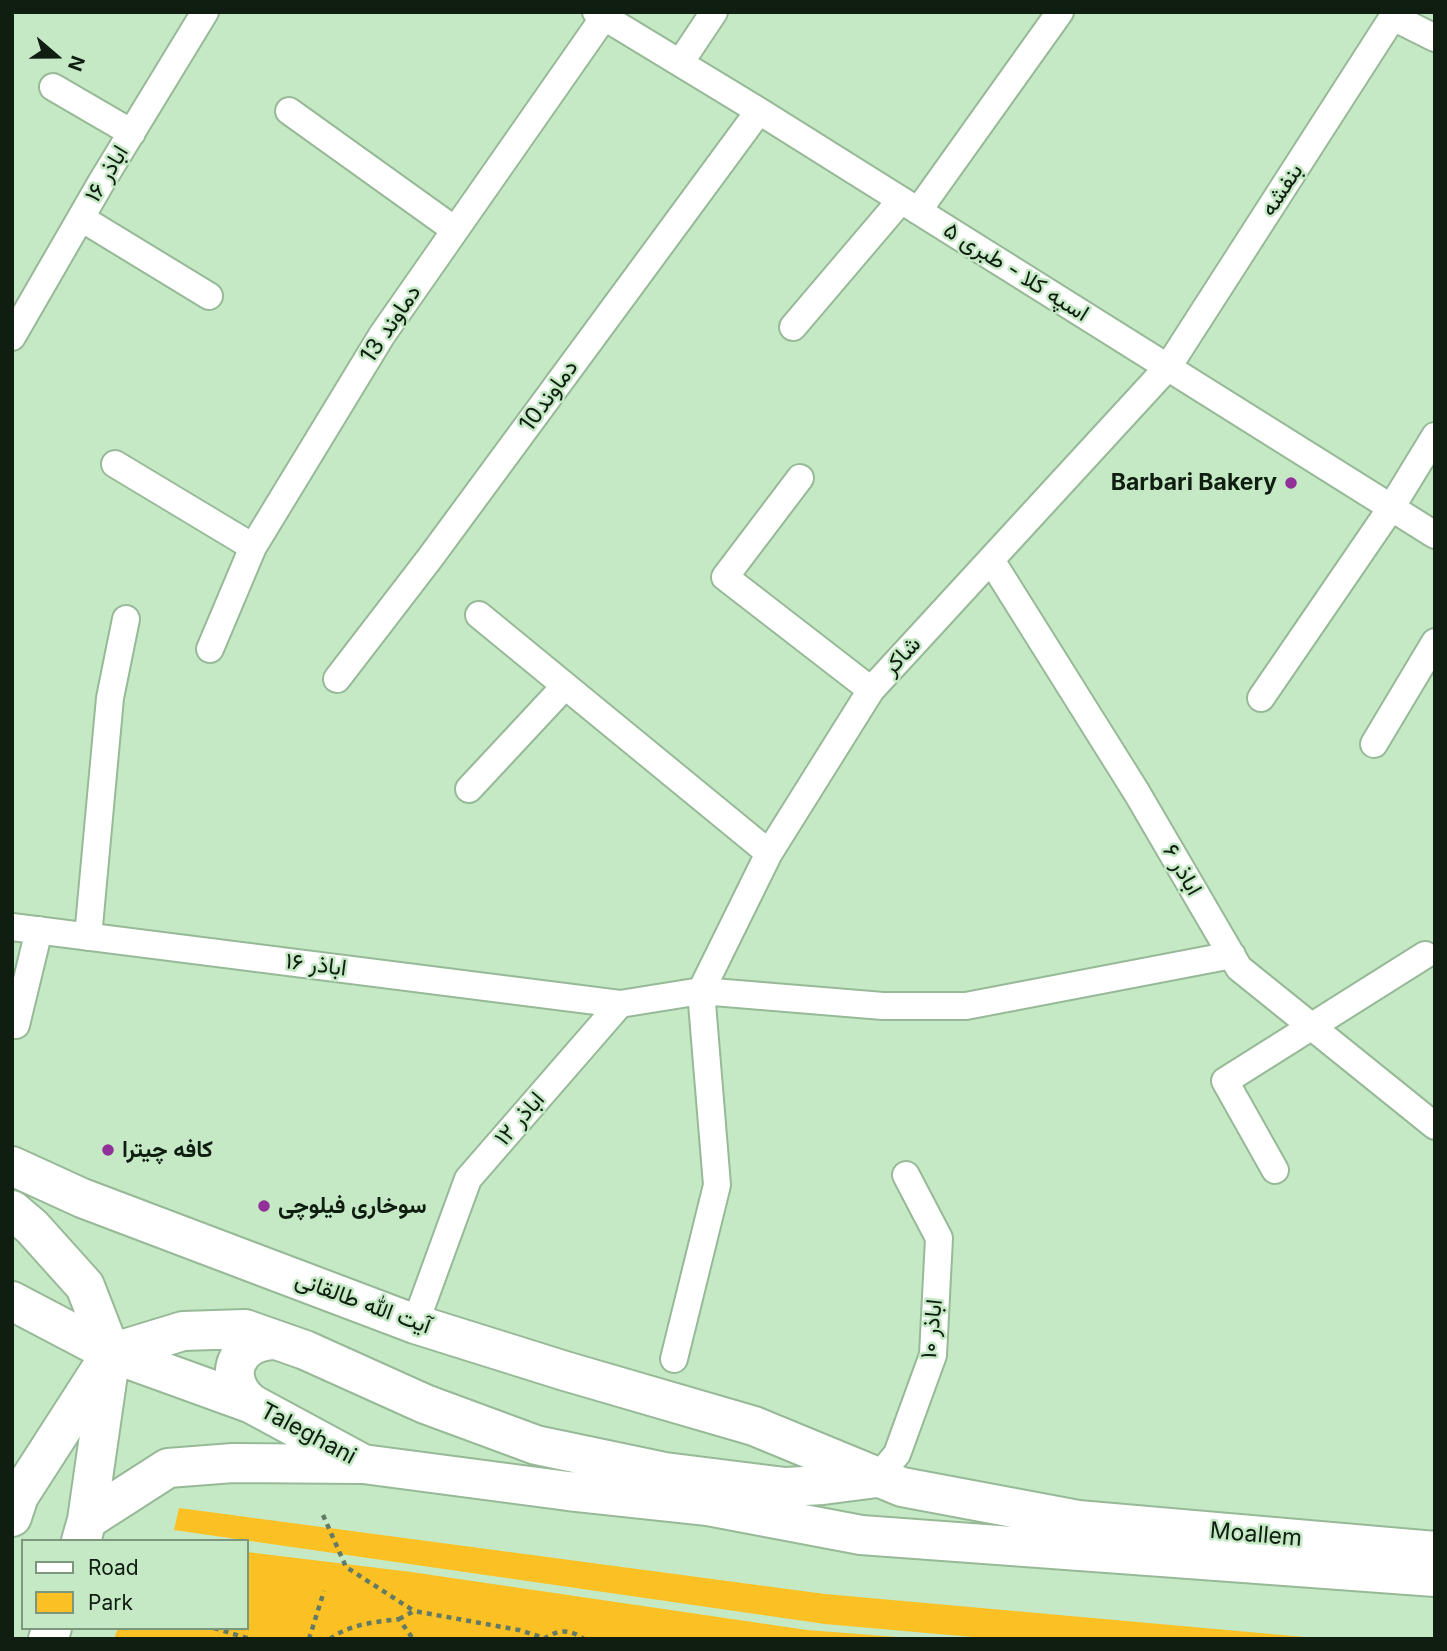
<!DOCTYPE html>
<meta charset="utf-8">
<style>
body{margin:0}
#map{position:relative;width:1447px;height:1651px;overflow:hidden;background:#c5e9c5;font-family:Inter,sans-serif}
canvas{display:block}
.frame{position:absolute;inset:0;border:14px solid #101d11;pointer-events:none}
.legend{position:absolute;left:21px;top:1539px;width:228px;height:91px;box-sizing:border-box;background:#c5e9c5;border:2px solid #7d977d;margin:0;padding:9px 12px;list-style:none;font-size:21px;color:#101d11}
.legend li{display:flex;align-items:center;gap:14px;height:35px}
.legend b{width:35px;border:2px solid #7d977d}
.north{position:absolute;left:21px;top:21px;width:70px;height:70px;-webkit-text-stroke:5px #c5e9c5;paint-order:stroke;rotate:110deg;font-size:19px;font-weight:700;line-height:28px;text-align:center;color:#101d11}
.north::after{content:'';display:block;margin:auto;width:24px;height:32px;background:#101d11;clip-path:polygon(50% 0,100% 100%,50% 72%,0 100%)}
</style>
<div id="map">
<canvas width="1447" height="1651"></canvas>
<div class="frame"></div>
<ul class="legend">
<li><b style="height:9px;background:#fff"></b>Road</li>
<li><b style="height:19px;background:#fbc024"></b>Park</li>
</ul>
<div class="north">N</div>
</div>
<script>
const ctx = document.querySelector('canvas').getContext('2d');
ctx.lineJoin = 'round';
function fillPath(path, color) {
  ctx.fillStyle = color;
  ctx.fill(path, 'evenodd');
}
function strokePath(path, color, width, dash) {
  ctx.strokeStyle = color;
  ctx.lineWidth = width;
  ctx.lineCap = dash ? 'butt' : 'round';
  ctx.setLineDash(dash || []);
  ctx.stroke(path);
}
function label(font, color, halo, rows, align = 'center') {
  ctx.font = font + ' Inter,Vazirmatn,sans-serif';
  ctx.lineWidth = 5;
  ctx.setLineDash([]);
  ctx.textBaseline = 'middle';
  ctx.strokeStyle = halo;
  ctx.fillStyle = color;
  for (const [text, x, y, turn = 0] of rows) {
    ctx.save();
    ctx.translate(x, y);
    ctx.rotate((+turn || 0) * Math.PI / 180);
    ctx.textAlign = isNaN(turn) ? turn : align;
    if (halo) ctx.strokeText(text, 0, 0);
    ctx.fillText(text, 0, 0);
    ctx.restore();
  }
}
const green = new Path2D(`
 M 179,1508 L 825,1594 L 1327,1639 L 995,1639 L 825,1624 L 174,1530 Z
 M 247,1552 L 411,1572 L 807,1630 L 923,1639 L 114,1639 L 118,1628 L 247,1628 Z`);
const path = new Path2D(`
 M 323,1515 L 346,1567 L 414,1611
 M 399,1619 L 414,1611 L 519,1630 L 544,1638
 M 214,1628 L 250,1639
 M 309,1639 L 324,1591
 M 330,1639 C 350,1624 375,1622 399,1619 L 413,1639
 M 544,1639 C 558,1629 570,1629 584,1639`);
const minor = new Path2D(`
 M 596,12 L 759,111 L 1435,535
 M 1393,17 L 1435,38
 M 680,63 L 714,12
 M 53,87 L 132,133
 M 289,111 L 455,230
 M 918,211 L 1060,12
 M 81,218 L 209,296
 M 793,327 L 901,200
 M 12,337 L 102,181 L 205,12
 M 115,464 L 253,547
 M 800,478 L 725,577 L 871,690
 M 991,560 L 1137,793 L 1239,968 L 1435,1126
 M 479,615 L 769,853
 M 210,649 L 253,547 L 382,335 L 604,17
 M 337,679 L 430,558 L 759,111
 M 1261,698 L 1391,508 L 1435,436
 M 1374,744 L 1435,642
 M 469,789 L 565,686
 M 12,927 L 620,1004
 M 88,937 L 110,698 L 126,619
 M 701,991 L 769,853 L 871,690 L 1168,367 L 1396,12
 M 16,1025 L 39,930
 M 1275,1170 L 1225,1081 L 1425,955
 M 415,1324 L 468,1179 L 620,1004 L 701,991 L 883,1006 L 966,1006 L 1232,955
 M 674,1359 L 717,1185 L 701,991
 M 877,1478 L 897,1454 L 933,1355 L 939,1238 L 906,1175`);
const primary = new Path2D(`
 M 12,1166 L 82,1198 L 415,1324 L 565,1371 L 754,1426 L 902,1487 L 1078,1520 L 1435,1551
 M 12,1210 L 32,1227 L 85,1286 L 111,1353 L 87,1520 L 81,1541
 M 12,1301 L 111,1353 L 252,1404 L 363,1464 L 568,1491 L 708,1506 L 861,1535 L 1435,1577
 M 252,1404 C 221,1380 234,1342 273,1340
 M 12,1517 L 19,1496 L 111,1353 L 183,1331 L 245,1329 L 305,1350 L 425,1404 L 536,1445 L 665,1472 L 785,1487 L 823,1485 L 877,1478
 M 87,1520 L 168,1468 L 233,1463 L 360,1464
 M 48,1639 L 52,1628`);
const markers = [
 [1291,483,7,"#903098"],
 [108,1150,7,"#903098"],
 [264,1206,7,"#903098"]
];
const streetNames = [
 ["اباذر ۱۶",107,174,-59],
 ["بنفشه",1282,190,-57],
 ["اسپه کلا - طبری ۵",1016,272,32],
 ["دماوند 13",391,324,-56],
 ["دماوند10",549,396,-54],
 ["شاکر",902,656,-47],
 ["اباذر ۶",1182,870,60],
 ["اباذر ۱۶",316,965,7],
 ["اباذر ۱۲",520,1119,-49],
 ["آیت الله طالقانی",363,1303,20],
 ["اباذر ۱۰",932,1329,-84],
 ["Taleghani",308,1434,28],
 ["Moallem",1256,1535,5]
];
const poiNames = [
 ["Barbari Bakery",1277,483,"right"],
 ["کافه چیترا",122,1150],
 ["سوخاری فیلوچی",278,1206]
];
fillPath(green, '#fbc024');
strokePath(minor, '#97b997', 30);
strokePath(primary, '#97b997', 42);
strokePath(path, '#637b64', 4.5, [5, 5]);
strokePath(minor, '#fff', 26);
strokePath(primary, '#fff', 38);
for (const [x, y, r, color] of markers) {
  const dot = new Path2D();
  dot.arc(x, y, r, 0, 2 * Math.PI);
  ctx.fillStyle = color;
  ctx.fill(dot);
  strokePath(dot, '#c5e9c5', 2.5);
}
label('23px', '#101d11', '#c5e9c5', streetNames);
label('bold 23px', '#101d11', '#c5e9c5', poiNames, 'left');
</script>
